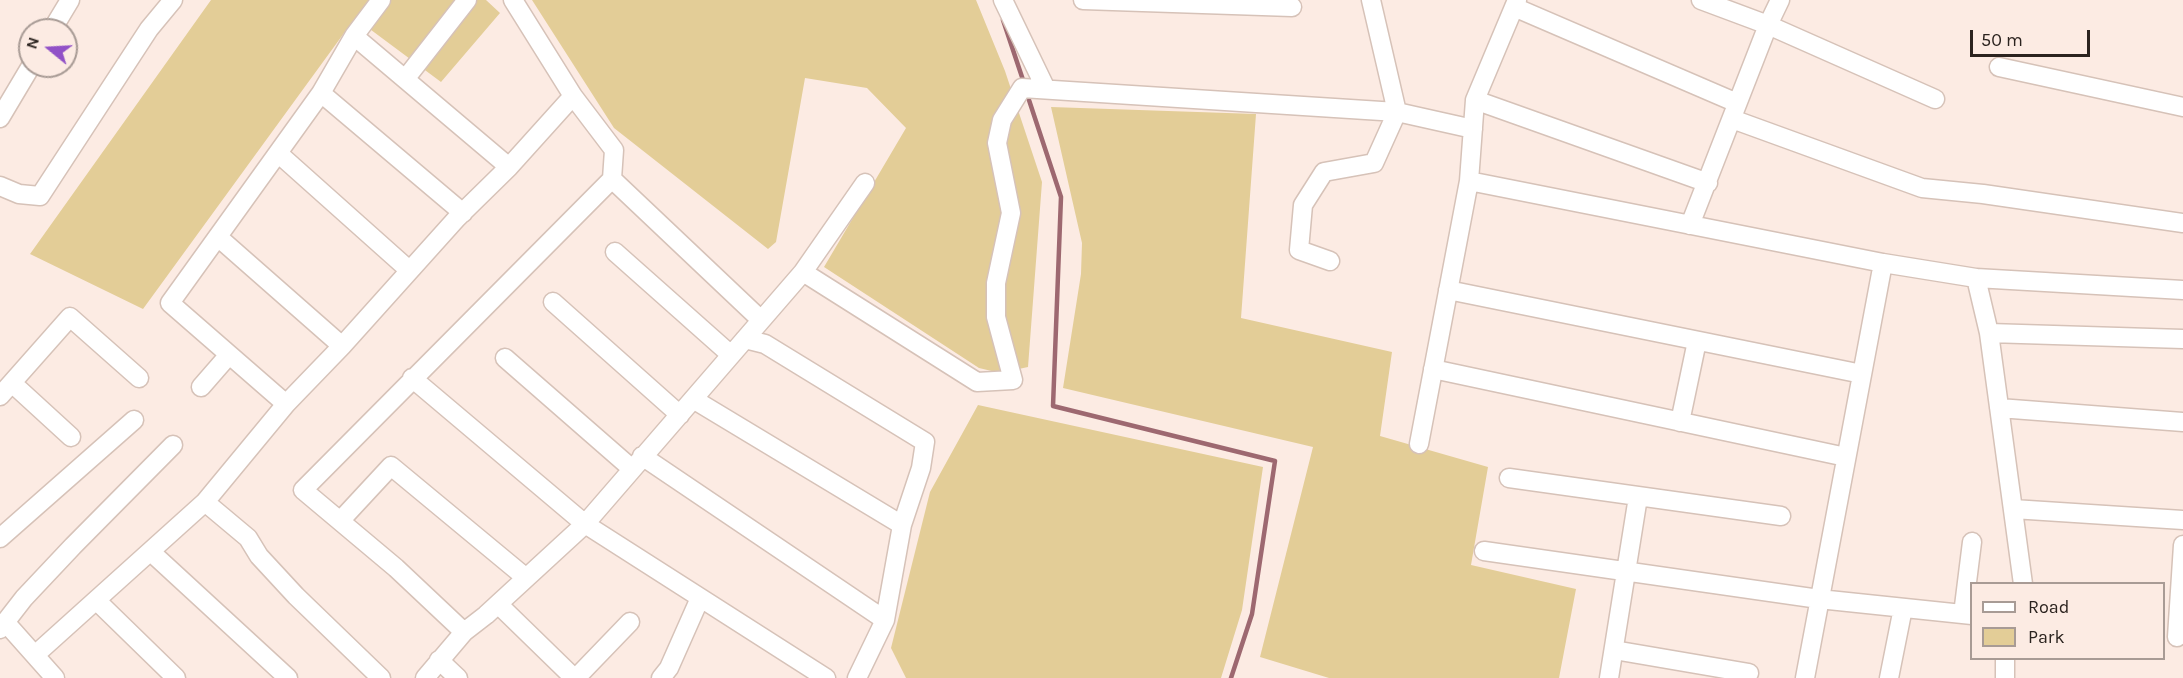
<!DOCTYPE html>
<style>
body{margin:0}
#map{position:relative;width:2183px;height:678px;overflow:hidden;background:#fcebe3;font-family:Karla,sans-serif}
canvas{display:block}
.legend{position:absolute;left:1970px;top:582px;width:195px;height:78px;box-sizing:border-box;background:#fcebe3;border:2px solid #a89b95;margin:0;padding:8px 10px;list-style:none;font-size:18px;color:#2b231f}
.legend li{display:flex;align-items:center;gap:12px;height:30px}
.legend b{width:30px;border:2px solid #a89b95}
.north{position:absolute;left:18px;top:18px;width:60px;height:60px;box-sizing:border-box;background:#fcebe3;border:2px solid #a89b95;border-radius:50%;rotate:288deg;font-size:16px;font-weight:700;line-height:24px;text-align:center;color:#2b231f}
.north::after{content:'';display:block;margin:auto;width:21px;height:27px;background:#9151c7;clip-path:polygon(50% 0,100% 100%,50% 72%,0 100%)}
.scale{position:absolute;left:1970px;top:30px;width:120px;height:27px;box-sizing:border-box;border:3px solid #2b231f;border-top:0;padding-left:8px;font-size:18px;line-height:21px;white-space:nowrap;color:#2b231f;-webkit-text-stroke:4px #fcebe3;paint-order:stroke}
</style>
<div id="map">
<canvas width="2183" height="678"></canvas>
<ul class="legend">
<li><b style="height:8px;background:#fff"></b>Road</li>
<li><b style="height:16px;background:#e3cd97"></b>Park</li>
</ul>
<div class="north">N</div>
<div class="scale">50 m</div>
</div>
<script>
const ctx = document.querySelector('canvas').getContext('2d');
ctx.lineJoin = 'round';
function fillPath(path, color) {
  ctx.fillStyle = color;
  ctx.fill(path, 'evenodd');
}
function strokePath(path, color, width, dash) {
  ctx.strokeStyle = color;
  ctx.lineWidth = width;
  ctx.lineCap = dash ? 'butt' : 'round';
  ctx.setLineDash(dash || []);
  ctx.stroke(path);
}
const green = new Path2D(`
 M 211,0 L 486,0 L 500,13 L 441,82 L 355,18 L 143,309 L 30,254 Z
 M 532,0 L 976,0 L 1005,71 L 1042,182 L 1028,367 L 1000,373 L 979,368 L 824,267 L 906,128 L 867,88 L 805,78 L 776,242 L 768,249 L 614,128 Z
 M 1051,107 L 1256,114 L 1241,318 L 1392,352 L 1380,436 L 1488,467 L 1471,565 L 1576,589 L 1559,678 L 1329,678 L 1260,657 L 1313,447 L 1063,388 L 1081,274 L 1082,243 Z
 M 978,405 L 1263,467 L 1242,610 L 1221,678 L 906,678 L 891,648 L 930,492 Z`);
const stream = new Path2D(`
 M 1003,20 L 1024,83
 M 1027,94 L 1061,197 L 1053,406 L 1275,461 L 1252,614 L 1231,678`);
const street = new Path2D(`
 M 513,0 L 573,96 L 614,150 L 612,179 L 761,320
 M 1003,0 L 1045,87
 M 1083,0 L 1292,7
 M 1701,0 L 1768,25 L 1935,99
 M 1514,7 L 1737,103
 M 52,30 L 70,0
 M 354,36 L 381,0
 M 1999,67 L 2183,107
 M 406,78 L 467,0
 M 321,93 L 463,213
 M 1475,100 L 1708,183
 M 0,118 L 31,66
 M 1732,119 L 1922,188 L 1983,194 L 2183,223
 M 279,154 L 409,270
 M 1469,181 L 1883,263
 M 0,186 L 19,194 L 40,196 L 149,29 L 173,0
 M 1690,225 L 1768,25 L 1780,0
 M 218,237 L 342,346
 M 615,252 L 731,355
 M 1330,261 L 1299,250 L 1303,205 L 1324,172 L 1374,163 L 1397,112 L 1371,0
 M 803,272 L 865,183
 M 1976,278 L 2183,290
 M 1448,290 L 1862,374
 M 553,302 L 680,415
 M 745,339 L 765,344 L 925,442 L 921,468 L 902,525 L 885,620 L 857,678
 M 505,358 L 631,468
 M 1433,369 L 1846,457
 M 412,378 L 585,524 L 826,678
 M 12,383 L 71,437
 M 201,387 L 228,356
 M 0,396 L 70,317 L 139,378
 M 693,399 L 902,525
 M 286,404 L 170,303 L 321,93 L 354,36 L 509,167
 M 1999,408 L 2183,422
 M 1680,422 L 1697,341
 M 1419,444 L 1469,181 L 1475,100 L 1517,0
 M 642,456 L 885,620
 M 1509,478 L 1781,516
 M 205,502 L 248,538 L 259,556 L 296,596 L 381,678
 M 2013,509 L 2183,520
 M 340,521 L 391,466 L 525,577
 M 0,538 L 134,420
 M 1484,551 L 1819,599 L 1972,615
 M 151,552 L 288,678
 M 2023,584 L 1989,333 L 2183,339
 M 97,601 L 176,678
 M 498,604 L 574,678
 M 1963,614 L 1972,542
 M 6,623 L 55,678
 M 0,629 L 24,598 L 73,546 L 173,445
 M 464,632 L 396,568 L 303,490 L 612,179
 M 2177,637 L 2183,545
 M 1614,650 L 1749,673
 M 35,655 L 205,502 L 286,404 L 342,346 L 457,218 L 509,167 L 573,96
 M 439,660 L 458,678
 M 425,678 L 464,632 L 486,615 L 585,524 L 803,272 L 977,382 L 1013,380 L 996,317 L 996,283 L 1011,213 L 997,143 L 1002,120 L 1022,88 L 1397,112 L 1473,129
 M 576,678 L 630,622
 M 661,678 L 669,668 L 700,598
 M 1609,678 L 1638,497
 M 1805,678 L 1883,263 L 1976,278 L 1989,333
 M 1889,678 L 1903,608
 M 2005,678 L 2005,658`);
fillPath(green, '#e3cd97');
strokePath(stream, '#9d6870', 4.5);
strokePath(street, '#d6c2b8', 21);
strokePath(street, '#fff', 18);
</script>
